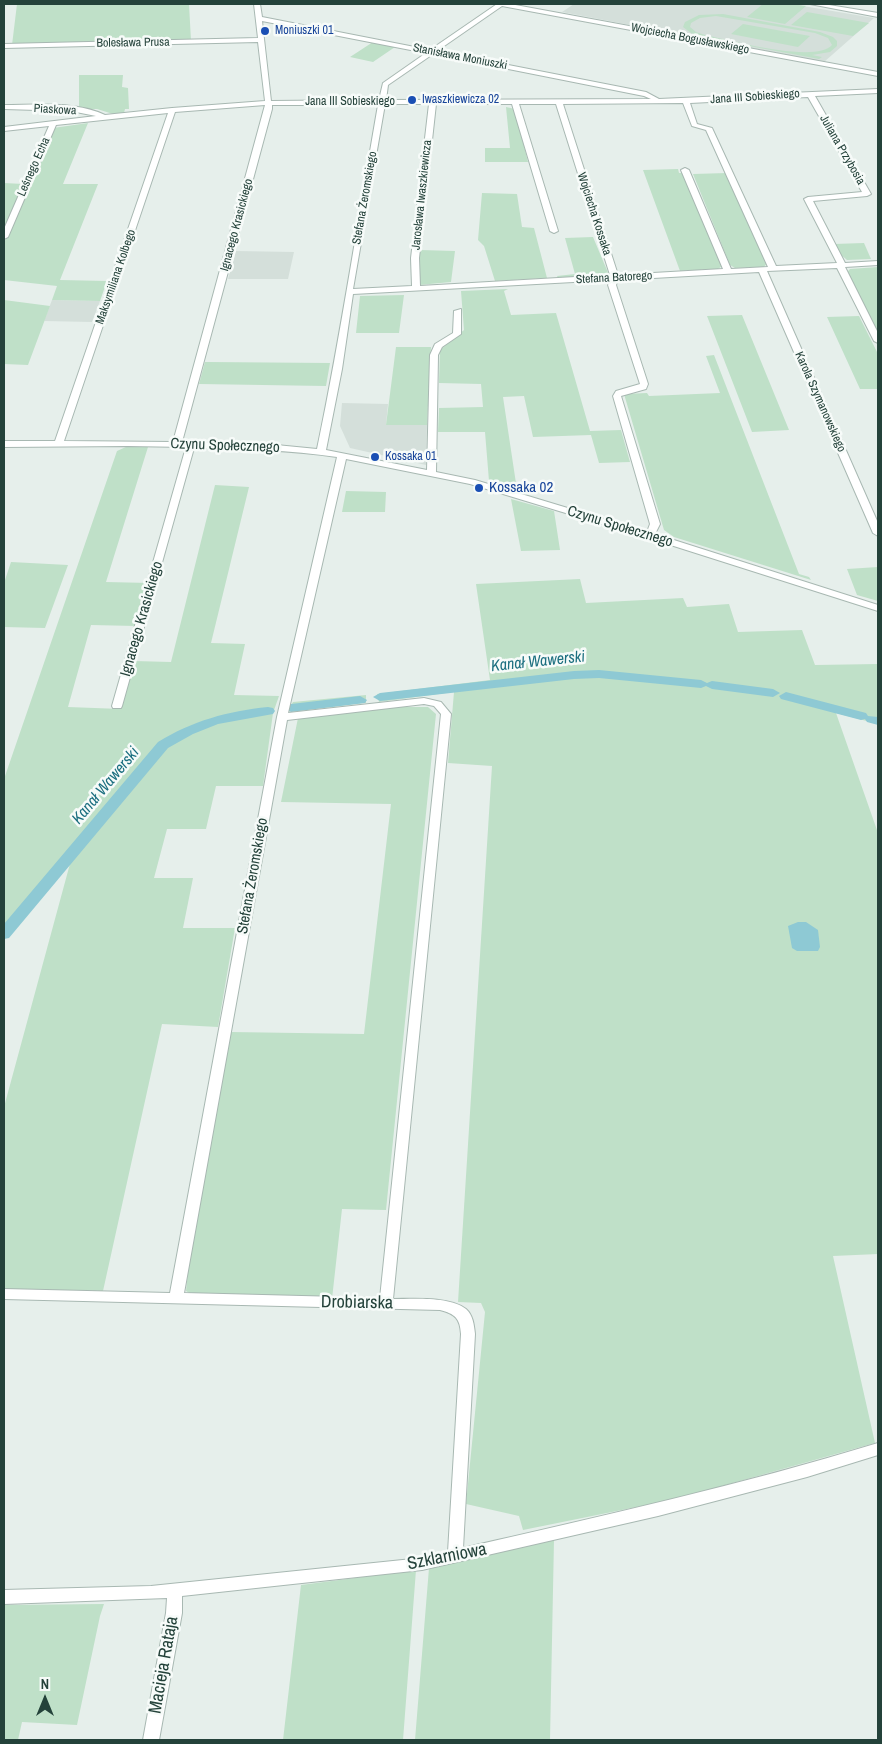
<!DOCTYPE html>
<meta charset="utf-8">
<style>
body{margin:0}
#map{position:relative;width:882px;height:1744px;overflow:hidden;background:#e6efeb;font-family:"Archivo Narrow",sans-serif}
canvas{display:block}
.frame{position:absolute;inset:0;border:5px solid #24423a;pointer-events:none}
.north{position:absolute;left:20px;top:1674px;width:50px;height:50px;-webkit-text-stroke:4px #f7fbf9;paint-order:stroke;rotate:0deg;font-size:14px;font-weight:700;line-height:20px;text-align:center;color:#24423a}
.north::after{content:'';display:block;margin:auto;width:18px;height:22px;background:#24423a;clip-path:polygon(50% 0,100% 100%,50% 72%,0 100%)}
</style>
<div id="map">
<canvas width="882" height="1744"></canvas>
<div class="frame"></div>
<div class="north">N</div>
</div>
<script>
const ctx = document.querySelector('canvas').getContext('2d');
ctx.lineJoin = 'round';
function fillPath(path, color) {
  ctx.fillStyle = color;
  ctx.fill(path, 'evenodd');
}
function strokePath(path, color, width, dash) {
  ctx.strokeStyle = color;
  ctx.lineWidth = width;
  ctx.lineCap = dash ? 'butt' : 'round';
  ctx.setLineDash(dash || []);
  ctx.stroke(path);
}
function label(font, color, halo, rows, align = 'center') {
  ctx.font = font + ' "Archivo Narrow",sans-serif';
  ctx.lineWidth = 5;
  ctx.setLineDash([]);
  ctx.textBaseline = 'middle';
  ctx.strokeStyle = halo;
  ctx.fillStyle = color;
  for (const [text, x, y, turn = 0] of rows) {
    ctx.save();
    ctx.translate(x, y);
    ctx.rotate((+turn || 0) * Math.PI / 180);
    ctx.textAlign = isNaN(turn) ? turn : align;
    if (halo) ctx.strokeText(text, 0, 0);
    ctx.fillText(text, 0, 0);
    ctx.restore();
  }
}
const built = new Path2D(`
 M 574,4 L 791,4 L 874,18 L 824,62 L 562,12 Z
 M 236,251 L 294,252 L 288,279 L 228,279 Z
 M 52,300 L 100,301 L 92,322 L 44,321 Z
 M 342,403 L 388,404 L 386,425 L 427,425 L 426,465 L 350,448 L 340,426 Z`);
const green = new Path2D(`
 M 17,4 L 189,4 L 191,41 L 12,45 Z
 M 763,4 L 791,4 L 806,6 L 785,24 L 747,17 Z
 M 807,12 L 869,23 L 853,36 L 791,25 Z
 M 723,14 L 820,32 L 833,37 L 837,41 L 837,46 L 830,52 L 812,55 L 822,57 L 819,59 L 701,37 L 691,33 L 683,27 L 685,22 L 699,15 ZM 716,16 L 815,33 L 828,38 L 832,45 C 816,64 729,40 705,35 L 696,32 L 690,27 L 691,23 L 700,18 Z
 M 743,24 L 810,36 L 798,47 L 731,34 Z
 M 373,42 L 395,47 L 373,62 L 350,57 Z
 M 79,75 L 123,75 L 122,87 L 128,88 L 129,109 L 125,109 L 124,113 L 113,114 L 97,109 L 79,109 Z
 M 506,107 L 515,109 L 528,162 L 485,162 L 485,148 L 510,148 Z
 M 88,123 L 63,184 L 98,184 L 60,280 L 107,281 L 100,301 L 52,300 L 57,286 L 4,280 L 4,243 L 53,128 Z
 M 678,169 L 679,173 L 683,173 L 722,266 L 718,269 L 680,271 L 643,170 Z
 M 727,173 L 767,263 L 764,267 L 735,268 L 730,265 L 693,174 Z
 M 4,183 L 23,184 L 4,229 Z
 M 482,193 L 517,194 L 522,227 L 534,228 L 547,278 L 495,281 L 484,246 L 478,240 Z
 M 593,237 L 609,275 L 558,278 L 557,276 L 575,274 L 565,238 Z
 M 864,243 L 871,259 L 847,260 L 840,254 L 834,244 Z
 M 420,250 L 455,251 L 451,282 L 419,285 Z
 M 878,267 L 878,334 L 847,272 L 850,269 Z
 M 508,289 L 504,291 L 511,315 L 556,313 L 590,431 L 621,430 L 630,462 L 599,463 L 591,435 L 533,437 L 524,396 L 503,397 L 517,490 L 489,481 L 485,432 L 438,432 L 439,408 L 483,407 L 481,384 L 439,383 L 440,350 L 464,330 L 461,291 Z
 M 404,295 L 399,333 L 356,333 L 360,296 Z
 M 4,300 L 50,306 L 28,365 L 4,364 Z
 M 742,315 L 789,430 L 752,432 L 707,316 Z
 M 859,316 L 878,354 L 878,389 L 860,389 L 827,317 Z
 M 396,347 L 431,347 L 427,425 L 386,425 Z
 M 714,355 L 799,574 L 809,577 L 811,580 L 674,537 L 664,530 L 624,394 L 647,393 L 649,396 L 720,393 L 706,356 Z
 M 205,362 L 208,362 L 330,363 L 326,386 L 199,384 Z
 M 128,446 L 148,447 L 106,582 L 150,583 L 136,626 L 91,625 L 68,707 L 121,709 L 134,661 L 171,662 L 215,485 L 249,487 L 211,643 L 245,644 L 234,695 L 279,696 L 273,713 L 263,786 L 216,786 L 206,829 L 167,829 L 154,878 L 193,878 L 183,928 L 235,928 L 218,1027 L 162,1024 L 103,1291 L 4,1289 L 4,1107 L 71,860 L 4,940 L 4,779 L 117,451 Z
 M 346,491 L 386,492 L 385,512 L 342,512 Z
 M 511,499 L 554,511 L 560,550 L 521,551 Z
 M 11,562 L 68,565 L 45,628 L 4,627 L 4,583 Z
 M 878,567 L 878,601 L 857,595 L 847,569 Z
 M 580,579 L 586,603 L 683,598 L 687,607 L 729,604 L 738,632 L 802,630 L 815,665 L 878,664 L 878,724 L 836,713 L 878,833 L 878,1254 L 833,1256 L 875,1443 L 676,1499 L 523,1530 L 519,1516 L 466,1504 L 485,1312 L 481,1303 L 458,1302 L 492,766 L 448,763 L 454,692 L 379,702 L 377,694 L 490,680 L 476,584 Z
 M 366,695 L 366,703 L 363,703 L 296,711 L 291,705 L 293,702 Z
 M 404,705 L 404,707 L 428,707 L 436,714 L 386,1210 L 342,1209 L 332,1299 L 194,1296 L 186,1291 L 191,1243 L 231,1032 L 364,1034 L 391,804 L 281,802 L 298,718 Z
 M 554,1540 L 550,1740 L 415,1740 L 429,1568 Z
 M 416,1570 L 403,1740 L 283,1740 L 301,1585 Z
 M 104,1604 L 100,1616 L 77,1725 L 22,1722 L 18,1740 L 4,1740 L 4,1605 Z`);
const water = new Path2D(`
 M 798,922 L 806,922 L 818,930 L 820,947 L 818,951 L 797,951 L 792,948 L 788,926 Z`);
const canal = new Path2D(`
 M 599,670 L 701,680 L 707,683 L 712,681 L 773,689 L 780,693 L 773,697 L 712,689 L 706,686 L 701,688 L 599,678 L 574,679 L 380,701 L 373,697 L 380,693 L 574,671 Z
 M 786,692 L 866,713 L 868,716 L 878,717 L 878,725 L 867,722 L 865,719 L 861,720 L 781,699 L 779,696 Z
 M 360,696 L 367,700 L 365,703 L 291,712 L 284,708 L 291,704 Z
 M 268,707 L 273,708 L 275,711 L 273,714 L 218,724 L 193,734 L 168,748 L 9,938 L 4,939 L 4,924 L 158,742 C 192,721 228,711 268,707 Z`);
const minor = new Path2D(`
 M 254,4 L 260,4 L 262,17 L 430,50 L 497,4 L 510,4 L 878,72 L 878,76 L 502,6 L 437,51 L 646,92 L 659,99 L 878,89 L 878,93 L 815,96 L 871,194 L 867,196 L 813,201 L 845,263 L 878,261 L 878,265 L 845,267 L 878,333 L 878,343 L 874,341 L 837,268 L 767,271 L 878,523 L 878,536 L 873,533 L 759,272 L 618,280 L 616,285 L 648,384 L 646,389 L 621,396 L 660,524 L 655,534 L 878,605 L 878,611 L 658,541 L 470,484 L 346,459 L 288,713 L 424,698 L 441,702 L 451,714 L 393,1299 C 413,1299 450,1296 466,1309 C 473,1315 474,1325 475,1334 L 463,1548 C 602,1516 741,1485 878,1443 L 878,1455 L 807,1477 L 658,1516 L 422,1570 L 182,1596 L 182,1613 L 159,1740 L 143,1740 L 166,1613 L 167,1598 L 4,1604 L 4,1590 L 151,1586 L 422,1558 L 448,1552 L 461,1334 C 460,1318 455,1314 440,1310 L 4,1299 L 4,1289 L 170,1293 L 277,717 L 337,457 C 290,450 242,449 194,448 L 122,706 L 121,708 L 113,708 L 112,706 L 186,447 L 128,446 L 4,447 L 4,441 L 55,441 L 168,113 L 56,125 L 8,237 L 4,239 L 4,229 L 49,126 L 4,131 L 4,127 L 96,116 L 71,111 L 4,109 L 4,105 C 36,105 76,101 105,115 L 172,108 L 265,101 L 258,42 L 4,48 L 4,44 L 258,38 ZM 262,21 L 426,53 L 383,83 L 379,100 L 271,101 ZM 433,54 L 644,96 L 651,99 L 386,100 L 388,85 ZM 808,97 L 862,192 L 808,197 L 804,199 L 837,263 L 776,266 L 712,128 L 697,124 L 690,103 ZM 683,103 L 692,126 L 706,130 L 768,267 L 731,269 L 689,170 L 685,168 L 681,170 L 723,269 L 618,275 L 563,104 ZM 385,104 L 429,104 L 411,258 L 412,286 L 353,289 ZM 436,104 L 512,104 L 550,231 L 554,233 L 558,231 L 519,104 L 556,104 L 610,275 L 420,286 L 419,258 ZM 265,105 L 173,442 L 64,441 L 175,112 ZM 272,105 L 378,105 C 358,219 341,335 317,449 L 266,444 L 182,442 L 272,109 ZM 610,280 L 608,285 L 640,384 L 616,391 L 613,396 L 650,524 L 647,532 L 475,480 L 436,472 L 438,355 L 442,347 L 461,334 L 461,309 L 454,311 L 453,333 L 435,344 L 430,355 L 427,470 L 326,450 L 342,369 L 353,294 ZM 424,704 L 434,706 L 441,714 L 380,1298 L 184,1293 L 287,720 Z
 M 810,4 L 823,4 L 878,13 L 878,17 Z`);
const markers = [
 [265,31,5,"#1a4fb4"],
 [412,100,5,"#1a4fb4"],
 [375,457,5,"#1a4fb4"],
 [479,488,5,"#1a4fb4"]
];
const farTransitnames = [
 ["Moniuszki 01",275,31],
 ["Iwaszkiewicza 02",422,100],
 ["Kossaka 01",385,457]
];
const farStreetnames = [
 ["Wojciecha Bogusławskiego",690,39,11],
 ["Bolesława Prusa",133,43,-1],
 ["Stanisława Moniuszki",460,57,11],
 ["Jana III Sobieskiego",755,97,-4],
 ["Jana III Sobieskiego",350,102],
 ["Piaskowa",55,110,3],
 ["Juliana Przybosia",842,150,60],
 ["Leśnego Echa",34,167,-66],
 ["Jarosława Iwaszkiewicza",422,195,-84],
 ["Stefana Żeromskiego",365,198,-80],
 ["Wojciecha Kossaka",594,214,72],
 ["Ignacego Krasickiego",237,225,-75],
 ["Maksymiliana Kolbego",116,277,-71],
 ["Stefana Batorego",614,278,-3],
 ["Karola Szymanowskiego",820,402,66]
];
const streetNames = [
 ["Czynu Społecznego",225,446,2],
 ["Czynu Społecznego",620,527,17],
 ["Ignacego Krasickiego",142,619,-74],
 ["Stefana Żeromskiego",253,876,-80]
];
const transitNames = [
 ["Kossaka 02",489,488]
];
const waterNames = [
 ["Kanał Wawerski",538,662,-6],
 ["Kanał Wawerski",106,786,-50]
];
const nearStreetnames = [
 ["Drobiarska",357,1303,1],
 ["Szklarniowa",447,1557,-11],
 ["Macieja Rataja",164,1665,-80]
];
fillPath(built, '#d4dfda');
fillPath(green, '#bfe0c8');
fillPath(water, '#8ec9d4');
fillPath(canal, '#8ec9d4');
strokePath(minor, '#a8b8b2', 2);
fillPath(minor, '#fff');
for (const [x, y, r, color] of markers) {
  const dot = new Path2D();
  dot.arc(x, y, r, 0, 2 * Math.PI);
  ctx.fillStyle = color;
  ctx.fill(dot);
  strokePath(dot, '#f7fbf9', 2);
}
label('12px', '#164399', '#f7fbf9', farTransitnames, 'left');
label('12px', '#24423a', '#f7fbf9', farStreetnames);
label('15px', '#24423a', '#f7fbf9', streetNames);
label('15px', '#164399', '#f7fbf9', transitNames, 'left');
label('italic 16px', '#1c6f80', '#f7fbf9', waterNames);
label('18px', '#24423a', '#f7fbf9', nearStreetnames);
</script>
